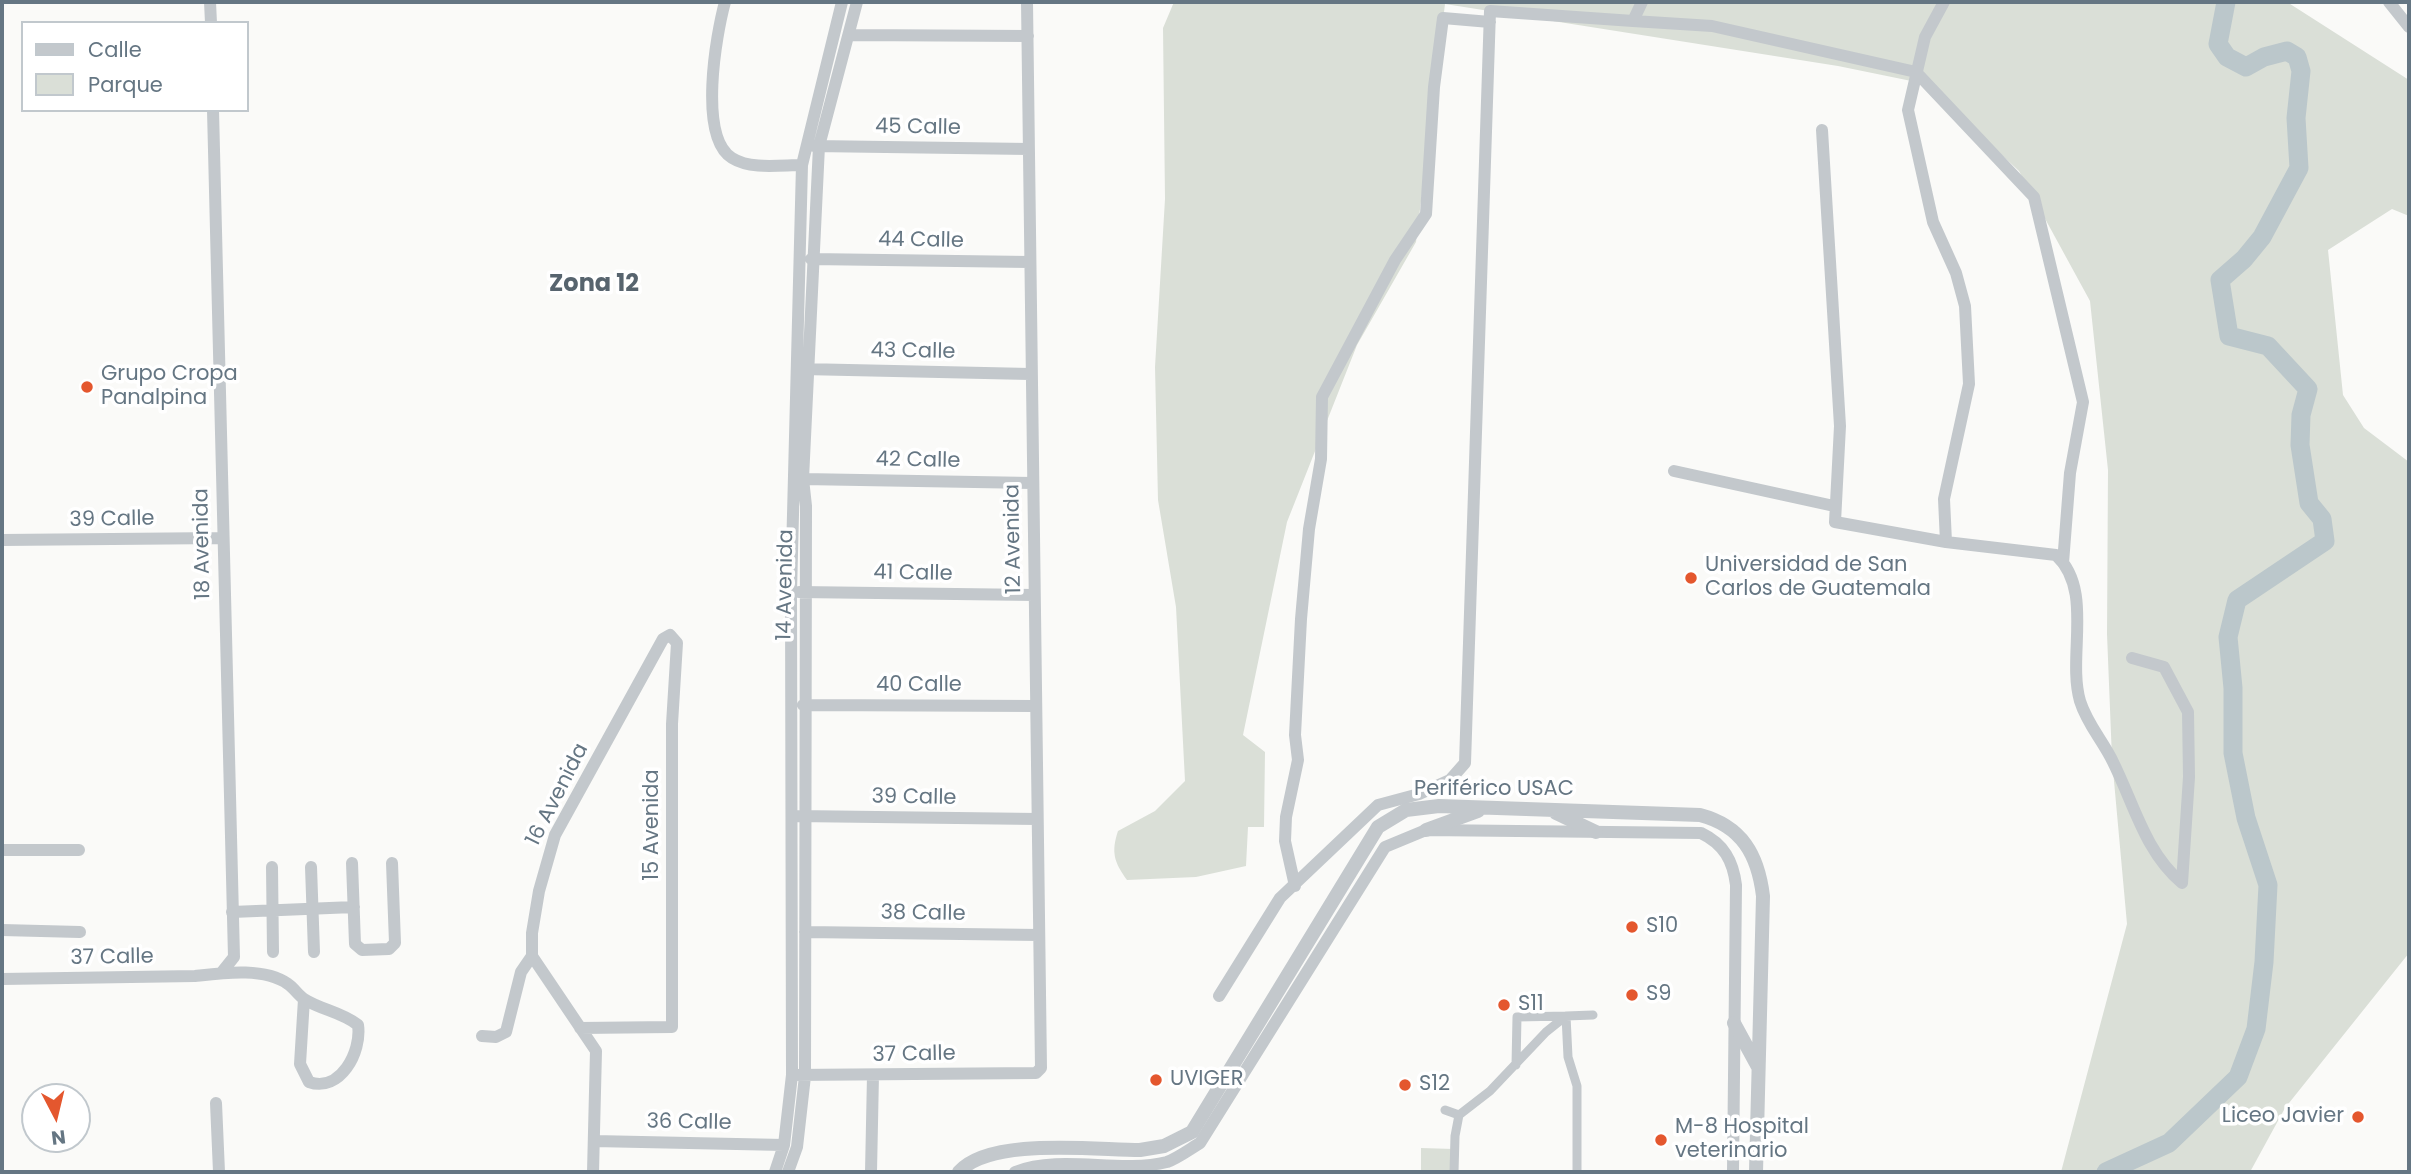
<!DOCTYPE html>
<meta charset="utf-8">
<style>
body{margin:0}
#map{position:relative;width:2411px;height:1174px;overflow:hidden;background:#fafaf8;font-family:Poppins,sans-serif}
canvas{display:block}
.frame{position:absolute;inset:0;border:4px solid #657683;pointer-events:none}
.legend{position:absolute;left:21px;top:21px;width:228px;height:91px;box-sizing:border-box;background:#fff;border:2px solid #c1c8cd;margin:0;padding:9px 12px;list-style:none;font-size:21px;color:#657683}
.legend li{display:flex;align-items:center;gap:14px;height:35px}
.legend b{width:35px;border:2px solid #c1c8cd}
.north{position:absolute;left:21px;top:1083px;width:70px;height:70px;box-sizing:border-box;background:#fff;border:2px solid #c1c8cd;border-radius:50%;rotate:173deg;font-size:19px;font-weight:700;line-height:28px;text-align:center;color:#657683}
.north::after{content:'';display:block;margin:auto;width:24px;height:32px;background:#e4572e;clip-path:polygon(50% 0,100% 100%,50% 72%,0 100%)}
</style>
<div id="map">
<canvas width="2411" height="1174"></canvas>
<div class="frame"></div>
<ul class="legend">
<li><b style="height:9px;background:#c3c8cc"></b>Calle</li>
<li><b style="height:19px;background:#dadfd7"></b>Parque</li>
</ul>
<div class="north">N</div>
</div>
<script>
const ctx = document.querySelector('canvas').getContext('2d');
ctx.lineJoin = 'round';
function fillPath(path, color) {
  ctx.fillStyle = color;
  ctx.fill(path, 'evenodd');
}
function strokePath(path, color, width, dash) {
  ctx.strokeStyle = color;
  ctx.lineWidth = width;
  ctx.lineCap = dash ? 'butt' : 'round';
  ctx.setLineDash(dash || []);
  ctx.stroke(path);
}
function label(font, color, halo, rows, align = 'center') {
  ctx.font = font + ' Poppins,sans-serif';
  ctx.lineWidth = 7;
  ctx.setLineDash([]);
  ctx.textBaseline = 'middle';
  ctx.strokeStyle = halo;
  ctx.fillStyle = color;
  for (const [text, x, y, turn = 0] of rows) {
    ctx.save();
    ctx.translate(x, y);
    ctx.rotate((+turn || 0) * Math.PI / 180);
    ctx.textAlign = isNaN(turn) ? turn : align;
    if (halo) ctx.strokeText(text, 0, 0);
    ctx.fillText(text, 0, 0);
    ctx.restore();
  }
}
const green = new Path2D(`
 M 1174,2 L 2287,2 L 2409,80 L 2409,216 L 2392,209 L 2328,250 L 2343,395 L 2364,428 L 2409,462 L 2409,953 L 2285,1108 L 2250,1172 L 2061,1172 L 2127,924 L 2112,759 L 2107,634 L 2108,470 L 2090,301 L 2019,171 L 1926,84 L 1838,66 L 1445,4 L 1416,242 L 1357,345 L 1287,522 L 1243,735 L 1265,752 L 1264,827 L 1248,827 L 1246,866 L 1196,877 L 1127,880 C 1114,862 1111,852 1118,831 L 1155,811 L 1185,781 L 1176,607 L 1158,500 L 1155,367 L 1165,199 L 1163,28 Z
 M 1421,1148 L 1454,1149 L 1454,1172 L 1421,1172 Z`);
const river = new Path2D(`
 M 2106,1172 L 2169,1143 L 2238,1077 L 2256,1029 L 2264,962 L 2268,885 L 2246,818 L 2233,753 L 2233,688 L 2228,637 L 2237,600 L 2325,541 L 2322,519 L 2309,503 L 2300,445 L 2301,415 L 2308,389 L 2268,346 L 2229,336 L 2220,280 L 2244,259 L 2262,237 L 2299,168 L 2296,118 L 2301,71 L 2297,57 L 2287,51 L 2264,57 L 2246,67 L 2227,57 L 2218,44 L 2226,2`);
const pedestrian = new Path2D(`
 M 1516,1065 L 1517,1017 L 1566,1016 L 1568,1057 L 1577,1086 L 1577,1172
 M 1445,1110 L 1459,1115
 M 1454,1172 L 1455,1136 L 1459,1115 L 1490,1091 L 1546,1032 L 1566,1016 L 1593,1015`);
const minor = new Path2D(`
 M 210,2 L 211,23
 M 725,2 C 716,35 698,137 732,158 C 751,170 781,165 802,165
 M 1944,2 L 1925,37 L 1908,110 L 1933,222 L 1956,273 L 1965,306 L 1969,384 L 1944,499 L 1946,542
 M 2389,2 L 2409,27
 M 1633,21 L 1712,26 L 1916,72 L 2034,197 L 2083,402 L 2070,473 L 2063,563
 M 849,35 L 1028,36
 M 213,110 L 234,957 L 222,972
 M 1822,130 L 1840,426 L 1835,522 L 1946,542 L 2056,555 C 2094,590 2067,656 2080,701 C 2087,724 2103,741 2113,762 C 2134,804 2145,852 2182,883 L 2189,777 L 2188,712 L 2164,667 L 2132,658
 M 814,146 L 1029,149
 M 811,259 L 1029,262
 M 803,369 L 1030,374
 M 1674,471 L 1834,506
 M 803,479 L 1032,483
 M 2,540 L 222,538
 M 799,592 L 1034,595
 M 803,705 L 1035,706
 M 796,816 L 1037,819
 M 2,850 L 79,850
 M 352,863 L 355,944 L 362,950 L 389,949 L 395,943 L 392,863
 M 272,867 L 273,952
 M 311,867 L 314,952
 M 1295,886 L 1285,841 L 1286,817 L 1298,760 L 1295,735 L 1301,619 L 1309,529 L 1321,459 L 1322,397 L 1395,260 L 1426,214 L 1434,87 L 1443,18 L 1490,22
 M 232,912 L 354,907
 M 2,930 L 80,932
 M 805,932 L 1039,935
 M 2,979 L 195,976 C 222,973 264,967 288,984 C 294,988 298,995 304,999 C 321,1010 342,1012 358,1025 C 362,1052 340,1093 309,1082 L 300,1064 L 304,999
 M 1219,996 L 1280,898 L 1378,805 L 1419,794 L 1450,780 L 1465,763 L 1490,11 L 1633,21 L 1642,2
 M 580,1028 L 672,1027 L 672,724 L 677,643 L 670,635 L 663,639 L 555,835 L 539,891 L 532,933 L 532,956 L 596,1051 L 593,1172
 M 482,1036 L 496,1037 L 506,1032 L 521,972 L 532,956
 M 792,1075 L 1036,1073 L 1041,1068 L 1027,2
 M 216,1103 L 219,1172
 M 594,1141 L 784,1145
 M 775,1172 L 784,1145 L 792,1075 L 791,592 L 802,165 L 842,2
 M 788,1172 L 797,1147 L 805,1076 L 806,506 L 803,479 L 819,146 L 857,2
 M 871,1172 L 873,1075
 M 1015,1172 C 1063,1154 1118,1174 1167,1162 C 1178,1158 1190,1149 1200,1143 L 1385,847 L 1426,830 L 1701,833 C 1724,844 1733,861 1736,885 L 1733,1172`);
const tertiary = new Path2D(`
 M 1556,813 L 1596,832
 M 1426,830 L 1478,811
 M 1734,1023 L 1758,1067
 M 959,1172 C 990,1137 1094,1150 1140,1150 L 1164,1146 L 1192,1132 L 1378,827 L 1406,810 L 1439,806 L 1700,815 C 1742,826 1758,855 1763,896 L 1756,1172`);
const markers = [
 [87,387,7,"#e4572e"],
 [1691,578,7,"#e4572e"],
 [1632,927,7,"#e4572e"],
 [1632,995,7,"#e4572e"],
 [1504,1005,7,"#e4572e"],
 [1156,1080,7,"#e4572e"],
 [1405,1085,7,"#e4572e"],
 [2358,1117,7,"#e4572e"],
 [1661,1140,7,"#e4572e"]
];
const streetNames = [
 ["45 Calle",918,128,1],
 ["44 Calle",921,241,1],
 ["43 Calle",913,352,1],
 ["42 Calle",918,461,1],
 ["39 Calle",112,520,-1],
 ["12 Avenida",1014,539,-91],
 ["18 Avenida",203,544,-91],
 ["41 Calle",913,574,1],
 ["14 Avenida",786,585,-89],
 ["40 Calle",919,686],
 ["Periférico USAC",1494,790],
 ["16 Avenida",558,795,-63],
 ["39 Calle",914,798,1],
 ["15 Avenida",653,825,-90],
 ["38 Calle",923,914,1],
 ["37 Calle",112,958,-1],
 ["37 Calle",914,1055,-1],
 ["36 Calle",689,1123,1]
];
const poiNames = [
 ["Grupo Cropa",101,375],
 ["Panalpina",101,399],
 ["Universidad de San",1705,566],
 ["Carlos de Guatemala",1705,590],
 ["S10",1646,927],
 ["S9",1646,995],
 ["S11",1518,1005],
 ["UVIGER",1170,1080],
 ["S12",1419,1085],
 ["Liceo Javier",2344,1117,"right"],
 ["M-8 Hospital",1675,1128],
 ["veterinario",1675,1152]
];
const quarterNames = [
 ["Zona 12",594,285]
];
fillPath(green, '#dadfd7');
strokePath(river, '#bbc7cb', 19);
strokePath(pedestrian, '#c3c8cc', 9);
strokePath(minor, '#c3c8cc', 12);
strokePath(tertiary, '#c3c8cc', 14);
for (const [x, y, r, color] of markers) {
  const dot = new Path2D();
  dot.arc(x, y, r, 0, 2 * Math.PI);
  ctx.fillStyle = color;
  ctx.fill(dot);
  strokePath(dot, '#fff', 2.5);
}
label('21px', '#657683', '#fff', streetNames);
label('21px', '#657683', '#fff', poiNames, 'left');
label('bold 24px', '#57646e', '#fff', quarterNames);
</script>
